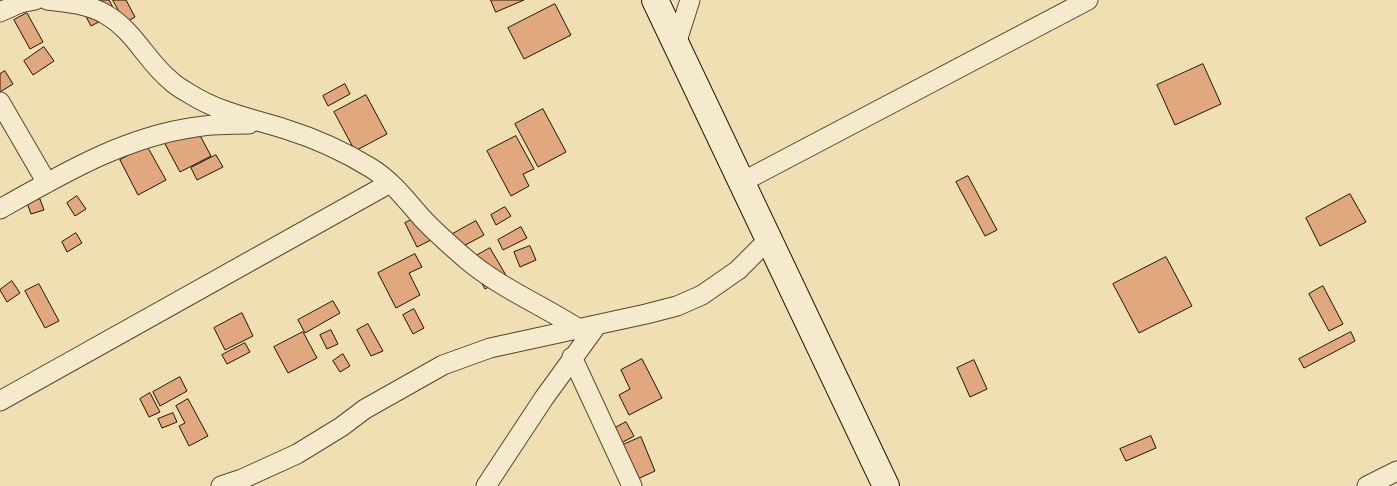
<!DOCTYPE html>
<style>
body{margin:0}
canvas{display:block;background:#efdfb2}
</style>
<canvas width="1397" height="486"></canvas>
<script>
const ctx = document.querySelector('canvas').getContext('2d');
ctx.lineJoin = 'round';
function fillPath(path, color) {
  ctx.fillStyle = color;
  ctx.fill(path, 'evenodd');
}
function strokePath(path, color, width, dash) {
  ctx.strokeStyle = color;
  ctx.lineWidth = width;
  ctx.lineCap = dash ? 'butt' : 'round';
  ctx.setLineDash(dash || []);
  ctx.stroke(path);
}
const building = new Path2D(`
 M 99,0 L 109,0 L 116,13 L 91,26 L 82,9 Z
 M 113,0 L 126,0 L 135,17 L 113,30 L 120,14 Z
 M 491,0 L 524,0 L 496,12 Z
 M 555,4 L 571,35 L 524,59 L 508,28 Z
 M 27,13 L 43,42 L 30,49 L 14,20 Z
 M 44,47 L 54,61 L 33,75 L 24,61 Z
 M 1203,64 L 1221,104 L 1175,125 L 1157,85 Z
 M 5,71 L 13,84 L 0,92 L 0,74 Z
 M 345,84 L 350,94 L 328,106 L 323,96 Z
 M 366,95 L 387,134 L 355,151 L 334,112 Z
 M 543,109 L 566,152 L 538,167 L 515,124 Z
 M 195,126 L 211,156 L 180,172 L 164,142 Z
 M 516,136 L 534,169 L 523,174 L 529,186 L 511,196 L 487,151 Z
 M 147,146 L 166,180 L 138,195 L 120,160 Z
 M 216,155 L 223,167 L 197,180 L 191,168 Z
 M 968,176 L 997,230 L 985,236 L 956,182 Z
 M 1350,194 L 1366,222 L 1320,246 L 1306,218 Z
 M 77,196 L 86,209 L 75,216 L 67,203 Z
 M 40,199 L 44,210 L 31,214 L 27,203 Z
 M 505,207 L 511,216 L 496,225 L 491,215 Z
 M 427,212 L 439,236 L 417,247 L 405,223 Z
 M 476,221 L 484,235 L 456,250 L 449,236 Z
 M 521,227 L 527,238 L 503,250 L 498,240 Z
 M 76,233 L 82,243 L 67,252 L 62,242 Z
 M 530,246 L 536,260 L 520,267 L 514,252 Z
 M 490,248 L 507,277 L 485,289 L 469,260 Z
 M 415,254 L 422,267 L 409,273 L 420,295 L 396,308 L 378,273 Z
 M 1166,257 L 1192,306 L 1139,333 L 1113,284 Z
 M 12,281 L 20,293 L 7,302 L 0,290 Z
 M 39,284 L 59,321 L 45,328 L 25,291 Z
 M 1323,286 L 1343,324 L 1329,331 L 1309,294 Z
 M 333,301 L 340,313 L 305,333 L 298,320 Z
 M 414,309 L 424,328 L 413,334 L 403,315 Z
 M 242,313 L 253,336 L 225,350 L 214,328 Z
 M 368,324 L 383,351 L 371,356 L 357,330 Z
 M 331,330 L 338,344 L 327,349 L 320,335 Z
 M 303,332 L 317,358 L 288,373 L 274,347 Z
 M 1351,332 L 1355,341 L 1304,368 L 1299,359 Z
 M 245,343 L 250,352 L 227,364 L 222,355 Z
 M 343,354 L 350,366 L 340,372 L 333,361 Z
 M 642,359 L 662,398 L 629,415 L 619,395 L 630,389 L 621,370 Z
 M 974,360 L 987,389 L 970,397 L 957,368 Z
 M 180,377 L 187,391 L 160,406 L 153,392 Z
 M 150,393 L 160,412 L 149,417 L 140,399 Z
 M 188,399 L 208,436 L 189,446 L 179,426 L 185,423 L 176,406 Z
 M 173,413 L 177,422 L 162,428 L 158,419 Z
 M 626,422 L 634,436 L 607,451 L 599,437 Z
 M 1151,436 L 1156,448 L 1126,461 L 1120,449 Z
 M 641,437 L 655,471 L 631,482 L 616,448 Z`);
const street = new Path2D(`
 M 47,0 C 66,2 88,4 105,14 C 135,31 146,61 171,81 C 176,86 183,90 190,94 C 218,112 253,119 285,129 C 314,138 345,152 371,168 C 392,181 406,200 422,218 C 436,233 451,246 466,259 C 500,288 542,305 579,329
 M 0,12 L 20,3 L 35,0
 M 676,44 L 690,0
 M 0,102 L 47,183
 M 742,182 L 1088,0
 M 0,209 C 62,174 124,137 196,127 C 214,124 232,124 249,124
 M 572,357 L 632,486
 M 0,401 L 390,183
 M 221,486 L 242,479 L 297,454 L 341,427 L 365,409 L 443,365 L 490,348 L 646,314 L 677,306 L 702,295 L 738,270 L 769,239
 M 486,486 L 544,398 L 597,325
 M 1367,486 L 1397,471`);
const secondary = new Path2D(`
 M 655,0 L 886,486`);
fillPath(building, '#e1a77e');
strokePath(building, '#221504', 1);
strokePath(street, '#554830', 21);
strokePath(secondary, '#221504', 28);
strokePath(street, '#f5eacd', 19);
strokePath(secondary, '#f5eacd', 26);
</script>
